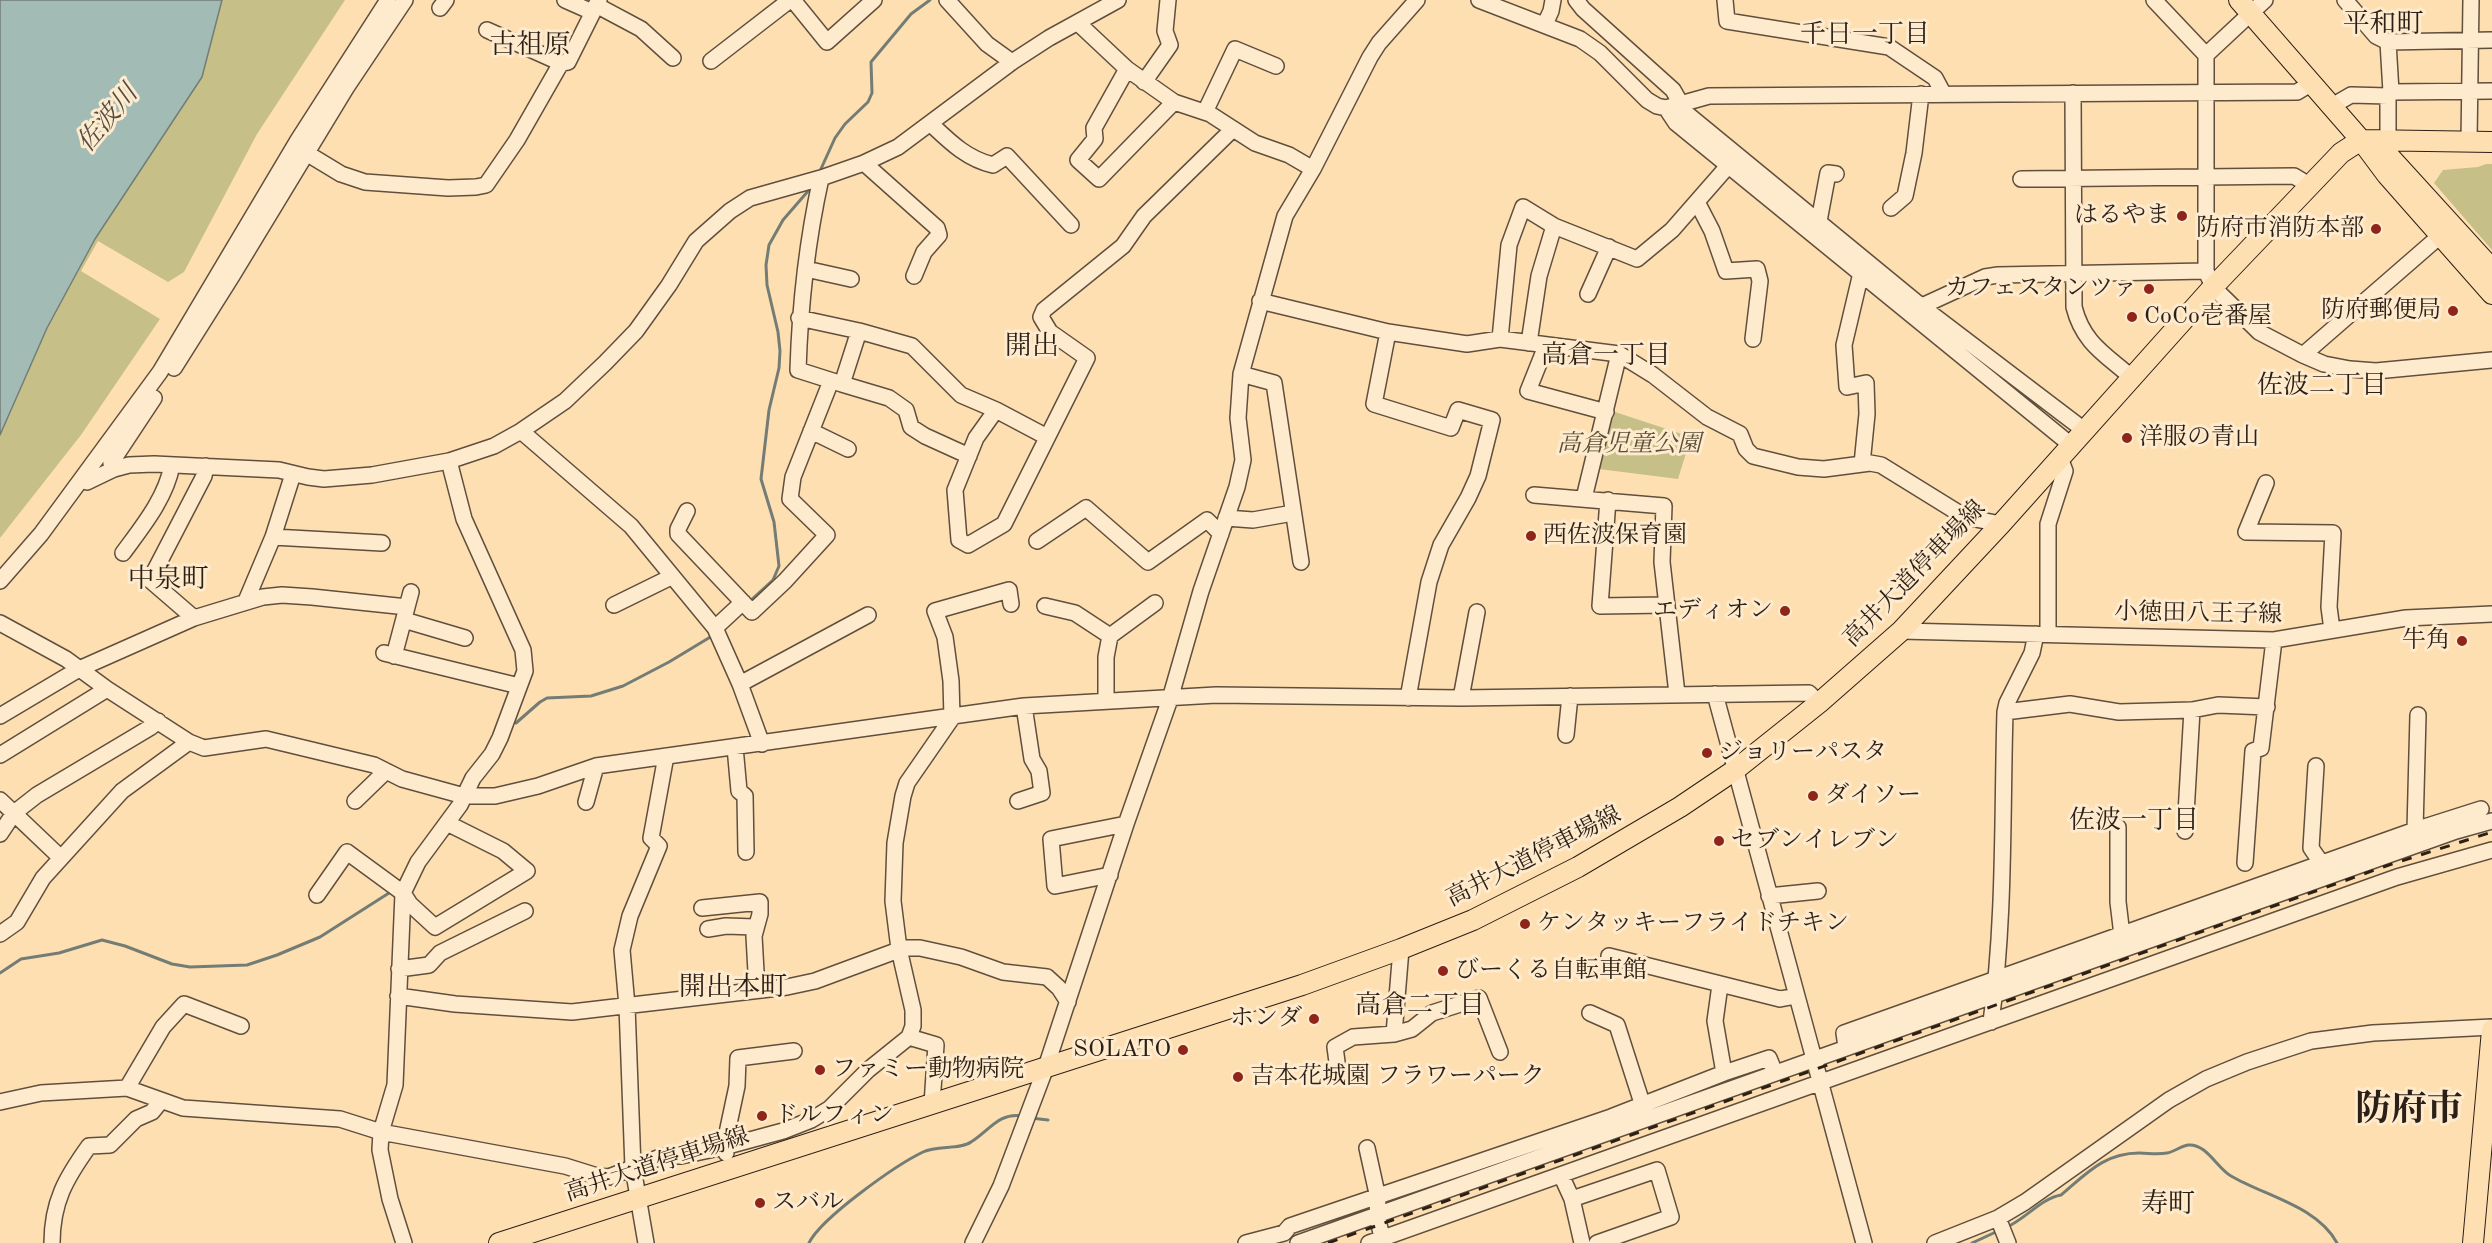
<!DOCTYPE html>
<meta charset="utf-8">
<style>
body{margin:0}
canvas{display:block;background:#fedfb2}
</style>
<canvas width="2492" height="1243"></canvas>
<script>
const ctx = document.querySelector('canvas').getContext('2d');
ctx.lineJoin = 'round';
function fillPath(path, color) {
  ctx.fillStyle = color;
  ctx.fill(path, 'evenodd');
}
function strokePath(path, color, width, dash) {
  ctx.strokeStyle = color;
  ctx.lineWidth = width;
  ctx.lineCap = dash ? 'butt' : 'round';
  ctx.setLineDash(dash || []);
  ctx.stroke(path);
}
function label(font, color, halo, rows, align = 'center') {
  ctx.font = font + ' "Old Standard TT","Noto Serif JP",serif';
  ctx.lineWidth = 6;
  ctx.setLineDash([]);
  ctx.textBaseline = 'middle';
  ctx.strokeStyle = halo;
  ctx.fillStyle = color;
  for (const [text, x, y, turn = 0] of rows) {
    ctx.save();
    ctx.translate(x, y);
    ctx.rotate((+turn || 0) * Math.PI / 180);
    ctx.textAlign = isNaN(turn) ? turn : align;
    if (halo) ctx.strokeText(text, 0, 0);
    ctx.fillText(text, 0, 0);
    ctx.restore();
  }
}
const green = new Path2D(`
 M 222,0 L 345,0 L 257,134 L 184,272 L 168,282 L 98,241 L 81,271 L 160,319 L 81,435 L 0,538 L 0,435 L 47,327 L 95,239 L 202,77 Z
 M 2486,164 L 2492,164 L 2492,250 L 2434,183 L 2443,170 L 2478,167 Z
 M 1606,409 L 1691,437 L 1678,479 L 1591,468 Z`);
const water = new Path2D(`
 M 0,0 L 222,0 L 202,77 L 95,239 L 47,328 L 0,435 Z`);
const stream = new Path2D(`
 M 820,171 L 835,138 L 845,124 L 868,102 L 872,93 L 871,62 L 911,14 L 930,0
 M 750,601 L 773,580 L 779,566 L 774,522 L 761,479 L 769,410 L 779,368 L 780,351 L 778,332 L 767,285 L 766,265 L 769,245 L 783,220 L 809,190
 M 516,723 L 540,702 L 547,698 L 591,696 L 623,686 L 669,662 L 712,636
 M 0,973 L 21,959 L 59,953 L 102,940 L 125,946 L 172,964 L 190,967 L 247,965 L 277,955 L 320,937 L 389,893
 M 1031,1118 L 1048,1120
 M 2007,1227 C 2025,1219 2042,1198 2061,1195 C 2086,1174 2104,1153 2139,1153 C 2148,1153 2157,1155 2167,1153 C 2174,1152 2181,1146 2188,1145 C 2206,1143 2217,1168 2231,1176 C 2265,1196 2317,1206 2337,1243
 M 809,1243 C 821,1218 896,1165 923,1152 C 937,1145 960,1150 971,1142 C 989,1131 999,1112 1022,1116
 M 1972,1243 L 1998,1231`);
const minor = new Path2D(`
 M 565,0 L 592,12
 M 793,0 L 827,42 L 874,0
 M 947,0 L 987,44 L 1012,62
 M 1479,0 L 1580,39 L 1600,53 L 1647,100 L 1657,106 L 1666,108 L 1709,96 L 2297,92 L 2312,83
 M 1576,0 L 1583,9 L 1673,90 L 1686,113 L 1921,306 L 2084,430
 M 1725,0 L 1727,21 L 1889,47 L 1935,78 L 1943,93
 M 2154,0 L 2206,55 L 2206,271
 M 2345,0 L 2376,36 L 2388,42 L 2492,40
 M 596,5 L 641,29 L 673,58
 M 440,8 L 446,0
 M 1078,23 L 1127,69 L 1174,102 L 1210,114 L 1255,143 L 1289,155 L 1313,169
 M 1545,24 L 1551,11 L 1553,0
 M 487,30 L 561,63 L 568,62 L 599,0
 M 2388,42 L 2391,92
 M 2206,55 L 2265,0
 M 711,61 L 790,0
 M 1127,69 L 1094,128 L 1095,139 L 1078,160 L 1099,179 L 1174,102
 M 1144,82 L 1170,45 L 1165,31 L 1168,0
 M 2073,93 L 2074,307 C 2083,343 2105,354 2131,377
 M 2388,96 L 2388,139
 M 2332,106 L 2351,95 L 2388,96 L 2391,92 L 2492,91
 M 1666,108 L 1676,123 L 2071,445
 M 1205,112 L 1235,49 L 1276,66
 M 931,124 C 950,142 967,159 993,165 L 1007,156 L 1071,225
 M 2469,142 L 2471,0
 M 308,154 L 341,174 L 365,182 L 448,188 L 476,187 L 486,185 L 517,140 L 561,63
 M 864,163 L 937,228 L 939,235 L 924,252 L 914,276
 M 2021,179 L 2294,176 L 2309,185
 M 1697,202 L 1712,231 L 1726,271 L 1757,269 L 1760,281 L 1753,339
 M 1891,208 L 1905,196 L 1914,153 L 1921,94
 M 1819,221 L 1828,173 L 1836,174
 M 806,269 L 851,279
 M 1861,273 L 1844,345 L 1847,387 L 1866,383 L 1867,414 L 1862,464
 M 1588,294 L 1609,247
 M 1260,301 L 1388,332 L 1467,344 L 1500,339 L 1619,354 L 1653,375 L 1707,417 L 1740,434 L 1746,449 L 1753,456 L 1798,467 L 1824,469 L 1870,463 L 1881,465 L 1965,517 L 2001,524
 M 1909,312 L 1985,277 L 1998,275 L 2206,271 L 2213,287 L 2259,332 L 2303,355 L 2324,364 L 2350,369 L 2376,371 L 2492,360
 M 799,318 L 859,331 L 842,384 L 798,370 C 800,305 807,241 821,178
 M 859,331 L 912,346 L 961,395 L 996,410
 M 1388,332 L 1374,404 L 1451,428 L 1458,410 L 1492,420 L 1478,476 L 1468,498 L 1441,545 L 1429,582 L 1408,698
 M 1500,339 L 1509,245 L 1523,207 L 1554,226 L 1637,259 L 1672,230 L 1735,158
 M 1529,343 L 1539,276 L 1554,226
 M 1546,346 L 1528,391 L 1606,412
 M 2303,355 L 2441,235
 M 174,368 L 232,276 L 346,88 L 405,0
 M 1241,374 L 1274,383 L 1301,562
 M 842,384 L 889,398 L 906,410 L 911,427 L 925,436 L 969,456
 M 521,431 L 631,526 L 715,628 L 740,684 L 762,744
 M 811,431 L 848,449
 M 1047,437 L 996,410 L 976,438 L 955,490 L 959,540 L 968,545 L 1004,524 L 1087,358 L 1050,332 L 1041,317 L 1044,310 L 1123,246 L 1144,216 L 1233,129
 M 114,469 L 111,463 L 154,398
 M 81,480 L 87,482 L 114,469 L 129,465 L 154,464 L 279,470 L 308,477 L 324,479 L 372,475 L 449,461 L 494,446 L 521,431 L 565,401 L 605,363 L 636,331 L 669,285 L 696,241 L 730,211 L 750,198 L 821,178 L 864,163 L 898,147 L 1012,62 L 1049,38 L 1118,0
 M 2266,483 L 2246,532 L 2333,533 L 2329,607 L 2332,630
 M 1534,495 L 1664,506 L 1662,562 L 1677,694
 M 1584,498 L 1619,354
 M 1608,500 L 1600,606 L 1666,605
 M 687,511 L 678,529 L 678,534 L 752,612 L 785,581 L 827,535 L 790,499 L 793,477 L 831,381
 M 1226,518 L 1253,520 L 1293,513
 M 273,537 L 382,543
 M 1037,541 L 1086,508 L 1148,562 L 1207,520 L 1221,534
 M 123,553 C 142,527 166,498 172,465
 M 0,581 L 41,534 L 160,372 L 298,140 L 388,0
 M 246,601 L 273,537 L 293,474
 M 614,605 L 671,577
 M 1045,606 L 1075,613 L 1110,636
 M 194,618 L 150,580 L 204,476 L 206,466
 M 404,620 L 465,638
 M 0,623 L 66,659 L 107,689 L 189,742 L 204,748 L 266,739 L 374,765 L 402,779 L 464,796 L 495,796 L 538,786 L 596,766 L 1024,706 L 1216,695 L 1461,698 L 1809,693 L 1819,703
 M 715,628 L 743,602
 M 1901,631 L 2274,640 L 2406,618 L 2492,614
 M 2048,634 L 2048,524 L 2065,471 L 2060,458
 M 384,653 L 519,686
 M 394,656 L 411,592
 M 740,684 L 868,615
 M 1715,694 L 1864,1243
 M 1461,698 L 1477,612
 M 1106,701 L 1106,657 L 1110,636 L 1155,603
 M 2005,712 L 2070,704 L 2119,712 L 2192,710 L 2218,705 L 2267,707
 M 0,716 L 79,669 L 194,618 L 263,597 L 282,595 L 312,597 L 407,607
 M 1566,735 L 1570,696
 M 735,747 L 739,791 L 745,796 L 746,852
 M 0,755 L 107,689
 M 2316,766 L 2311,848 L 2322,864
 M 0,800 L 61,858
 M 355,801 L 386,771
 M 1018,801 L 1042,793 L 1039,771 L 1032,759 L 1024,706
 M 586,802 L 596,766
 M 2118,827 L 2118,902 L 2122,935
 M 2415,830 L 2418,715
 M 2185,831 L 2192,710
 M 0,834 L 14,813 L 37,795 L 151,727 L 158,721
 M 2245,863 L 2253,751 L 2261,748 L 2274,640
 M 1110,875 L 1055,886 L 1051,839 L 1126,824
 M 317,895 L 347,852 L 403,893 L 410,904 L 435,927 L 527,871 L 503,851 L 447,823
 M 1769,896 L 1818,891
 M 702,908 L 760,902 L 760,914 L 754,936 L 757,990
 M 708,929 L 726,926 L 755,927
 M 0,934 L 17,922 L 43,878 L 122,791 L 189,742
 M 1609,956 L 1780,999 L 1796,996
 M 399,969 L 429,965 L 440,953 L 525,911
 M 1720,985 L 1715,1021 L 1724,1073
 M 398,996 L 455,1004 L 572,1012 L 787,987 L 815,981 L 904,948 L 920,948 L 961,957 L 1003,972 L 1047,977 L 1059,988 L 1068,1002
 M 1590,1013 L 1617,1025 L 1642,1103
 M 1991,1022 C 2005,920 2002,815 2005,712 L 2007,703 L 2032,653 L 2036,634
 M 1394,1034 L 1401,949
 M 909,1037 L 936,1045 L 932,1104
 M 1846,1047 L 1844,1033 L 2415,830 L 2481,809
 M 1337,1062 L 1335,1047 L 1353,1037 L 1394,1034 L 1412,1029 L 1432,1013 L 1479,998 L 1500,1052
 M 127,1088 L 163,1027 L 184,1004 L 241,1026
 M 0,1102 L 41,1093 L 127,1088 L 183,1108 L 340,1119 L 381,1132 L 565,1166 L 597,1176 L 609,1177 L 663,1156 L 681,1156 L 724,1147 L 783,1131 L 811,1120 L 829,1109 L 868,1070 L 909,1037 L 913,1026 L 913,1010 L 899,949 L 893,901 L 895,843 L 903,796 L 907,783 L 952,718 L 951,681 L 945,637 L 935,611 L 1009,590 L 1011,604
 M 1367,1148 L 1378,1198 L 1377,1215 L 1382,1238
 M 726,1153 L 724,1147 L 737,1086 L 738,1058 L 794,1051
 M 1561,1175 L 1572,1199 L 1582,1243
 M 1572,1199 L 1657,1170 L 1671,1217 L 1597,1243
 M 1998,1218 L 2008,1243
 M 52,1243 C 52,1202 66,1178 89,1146 L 110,1145 L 136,1119 L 152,1112 L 161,1101
 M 404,1243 L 390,1199 L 380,1150 L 381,1132 L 395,1085 L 403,893 L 418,862 L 460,805 L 473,778 L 492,754 L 500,738 L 525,671 L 523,650 L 464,519 L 449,461
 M 646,1243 L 633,1168 L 627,1006 L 622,950 L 630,916 L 659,846 L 651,838 L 666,756
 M 973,1243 L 1001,1186 L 1046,1067 L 1126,824 L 1170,699 L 1201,591 L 1237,487 L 1243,460 L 1238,418 L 1241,374 L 1285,216 L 1313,169 L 1370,57 L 1379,43 L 1417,0
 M 1246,1243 L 1284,1233 L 1290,1226 L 1611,1117 L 1724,1073 L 1769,1058 L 1775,1073
 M 1298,1243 L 2456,831 L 2492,821
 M 1369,1243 L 2397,877 L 2492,850
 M 1935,1243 L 1998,1218 L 2025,1202 L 2169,1100 L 2206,1079 L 2247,1062 L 2311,1041 L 2373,1033 L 2492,1027`);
const major = new Path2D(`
 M 2239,0 L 2361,140 L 2387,175 L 2492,294
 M 2363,140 L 2492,142
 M 2371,145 L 2388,155 L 2492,269
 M 499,1243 L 1302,985 L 1401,949 L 1473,920 L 1578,867 L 1680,807 L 1735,770 L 1819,703 L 1901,631 L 2001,524 L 2213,287 L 2341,153 L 2361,140
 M 2473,1243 L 2492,1030`);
const rail = new Path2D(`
 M 1328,1243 L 2386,866 L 2492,832`);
const markers = [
 [2182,216,6,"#8f2418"],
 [2376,229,6,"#8f2418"],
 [2149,289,6,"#8f2418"],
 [2453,311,6,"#8f2418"],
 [2132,317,6,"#8f2418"],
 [2127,438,6,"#8f2418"],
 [1531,536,6,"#8f2418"],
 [1785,611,6,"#8f2418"],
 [2462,641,6,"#8f2418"],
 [1707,753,6,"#8f2418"],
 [1813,796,6,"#8f2418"],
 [1719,841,6,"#8f2418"],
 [1525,924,6,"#8f2418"],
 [1443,971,6,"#8f2418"],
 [1314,1019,6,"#8f2418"],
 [1183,1050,6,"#8f2418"],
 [820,1070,6,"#8f2418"],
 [1238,1077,6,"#8f2418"],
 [762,1116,6,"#8f2418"],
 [760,1203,6,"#8f2418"]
];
const poiNames = [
 ["はるやま",2170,216,"right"],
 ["防府市消防本部",2364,229,"right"],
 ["カフェスタンツァ",2137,289,"right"],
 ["防府郵便局",2441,311,"right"],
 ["CoCo壱番屋",2144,317],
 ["洋服の青山",2139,438],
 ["西佐波保育園",1543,536],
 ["エディオン",1773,611,"right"],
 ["牛角",2450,641,"right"],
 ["ジョリーパスタ",1719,753],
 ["ダイソー",1825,796],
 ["セブンイレブン",1731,841],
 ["ケンタッキーフライドチキン",1537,924],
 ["びーくる自転車館",1455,971],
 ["ホンダ",1302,1019,"right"],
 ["SOLATO",1171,1050,"right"],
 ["ファミー動物病院",832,1070],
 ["吉本花城園 フラワーパーク",1250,1077],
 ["ドルフィン",774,1116],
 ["スバル",772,1203]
];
const parkNames = [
 ["高倉児童公園",1629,445]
];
const streetNames = [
 ["高井大道停車場線",1915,574,-46],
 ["小徳田八王子線",2198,614,1],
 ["高井大道停車場線",1534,857,-27],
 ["高井大道停車場線",657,1165,-18]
];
const neighbourhoodNames = [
 ["千日一丁目",1865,35],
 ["高倉一丁目",1606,356],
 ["佐波二丁目",2322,386],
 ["佐波一丁目",2134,821],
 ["高倉二丁目",1420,1006]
];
const waterNames = [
 ["佐波川",108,119,-50]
];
const quarterNames = [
 ["平和町",2383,25],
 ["古祖原",530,46],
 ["開出",1032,347],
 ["中泉町",168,580],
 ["開出本町",733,988],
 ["寿町",2168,1205]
];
const townNames = [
 ["防府市",2409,1111]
];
fillPath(green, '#c6c088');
fillPath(water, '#a2bbb4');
strokePath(water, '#737d75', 1.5);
strokePath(stream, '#737d75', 3);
strokePath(minor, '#604f3d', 18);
strokePath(major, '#2c1f16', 22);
strokePath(minor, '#feeacd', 15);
strokePath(major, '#fedfb2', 20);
strokePath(rail, '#2c1f16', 3, [10, 10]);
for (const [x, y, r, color] of markers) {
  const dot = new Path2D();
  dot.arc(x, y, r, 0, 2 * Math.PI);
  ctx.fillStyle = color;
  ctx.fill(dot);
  strokePath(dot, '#feeacd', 2);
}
label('24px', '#2c1f16', '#feeacd', poiNames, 'left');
label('italic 24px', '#5a4f38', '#feeacd', parkNames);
label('24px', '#2c1f16', '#feeacd', streetNames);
label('26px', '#2c1f16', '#feeacd', neighbourhoodNames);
label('italic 26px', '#4f4e45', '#feeacd', waterNames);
label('27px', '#2c1f16', '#feeacd', quarterNames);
label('bold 36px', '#2c1f16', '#feeacd', townNames);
</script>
